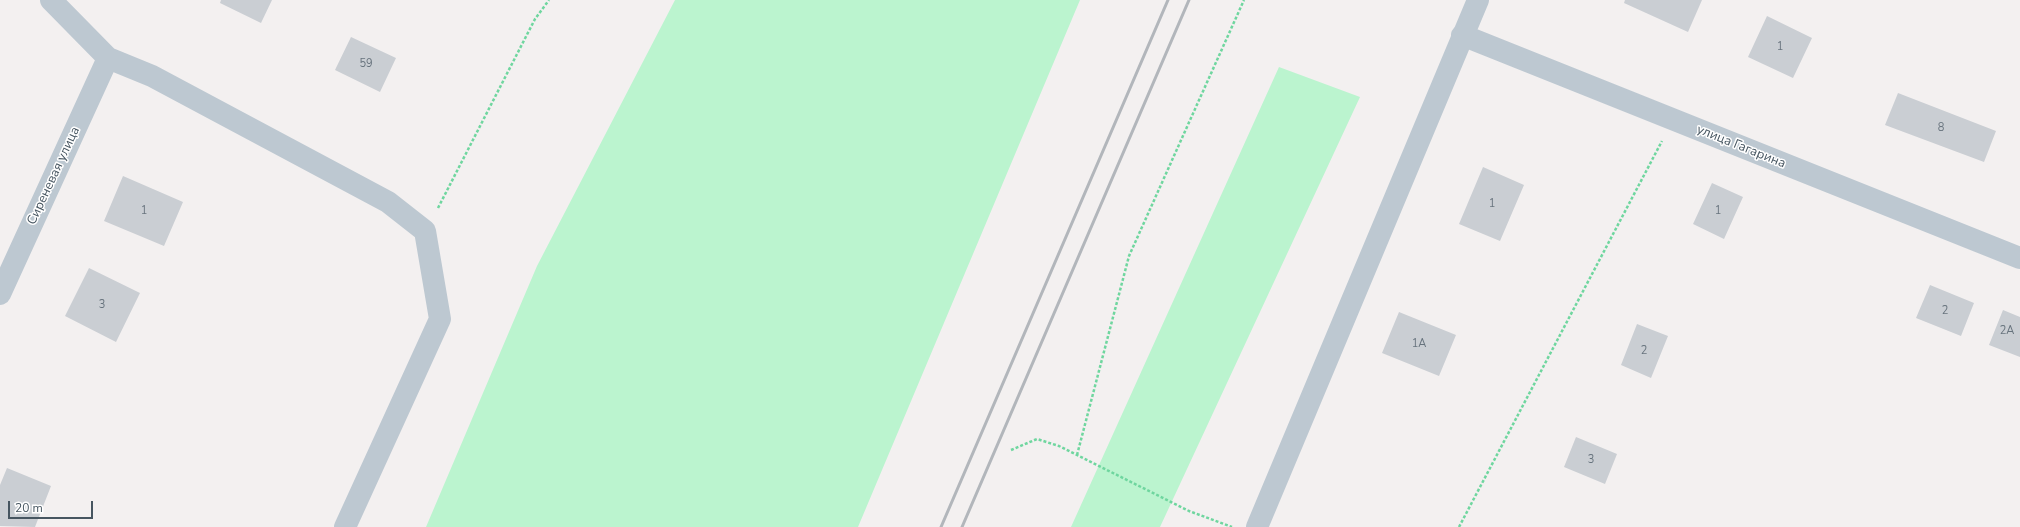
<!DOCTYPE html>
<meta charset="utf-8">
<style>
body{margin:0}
#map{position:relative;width:2020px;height:527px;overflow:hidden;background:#f3f0f0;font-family:"Nunito Sans",sans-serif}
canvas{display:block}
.scale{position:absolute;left:8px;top:501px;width:85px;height:18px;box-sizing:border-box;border:2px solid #465560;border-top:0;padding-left:5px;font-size:12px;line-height:14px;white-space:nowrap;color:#465560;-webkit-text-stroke:3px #fff;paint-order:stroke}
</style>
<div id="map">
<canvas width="2020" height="527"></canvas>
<div class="scale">20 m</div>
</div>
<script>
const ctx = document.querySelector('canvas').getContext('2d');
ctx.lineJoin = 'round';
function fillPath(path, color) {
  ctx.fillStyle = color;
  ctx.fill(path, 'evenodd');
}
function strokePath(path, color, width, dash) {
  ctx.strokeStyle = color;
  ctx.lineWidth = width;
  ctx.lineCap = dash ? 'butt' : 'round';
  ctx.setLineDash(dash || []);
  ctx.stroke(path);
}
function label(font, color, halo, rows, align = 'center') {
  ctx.font = font + ' "Nunito Sans",sans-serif';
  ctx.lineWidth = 3;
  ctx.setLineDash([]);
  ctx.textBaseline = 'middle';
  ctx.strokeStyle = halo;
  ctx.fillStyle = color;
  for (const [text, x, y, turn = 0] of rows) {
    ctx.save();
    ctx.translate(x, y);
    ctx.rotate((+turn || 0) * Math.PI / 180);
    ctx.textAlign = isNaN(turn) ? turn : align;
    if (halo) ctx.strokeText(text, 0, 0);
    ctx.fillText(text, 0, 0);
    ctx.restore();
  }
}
const green = new Path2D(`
 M 675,0 L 1080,0 L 858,527 L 426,527 L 537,266 Z
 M 1279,67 L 1360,97 L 1160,527 L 1071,527 Z`);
const building = new Path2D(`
 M 221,0 L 272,0 L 261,23 L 220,3 Z
 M 1625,0 L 1702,0 L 1688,32 L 1624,3 Z
 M 1767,16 L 1812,38 L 1793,78 L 1748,57 Z
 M 351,37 L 396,58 L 380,92 L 335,70 Z
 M 1898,93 L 1996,131 L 1984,162 L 1885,125 Z
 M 1483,167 L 1524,185 L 1500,241 L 1459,224 Z
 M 123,176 L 183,202 L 164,246 L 104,221 Z
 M 1712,183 L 1743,197 L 1724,239 L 1693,224 Z
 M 89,268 L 140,293 L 116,342 L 65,316 Z
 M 1930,285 L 1974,303 L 1961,336 L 1916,318 Z
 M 2003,310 L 2020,317 L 2020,357 L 1989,345 Z
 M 1399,312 L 1456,335 L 1439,376 L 1382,353 Z
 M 1637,324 L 1668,336 L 1651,378 L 1621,365 Z
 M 1576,437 L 1617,454 L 1605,484 L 1564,467 Z
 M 7,468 L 51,486 L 35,527 L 0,526 L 0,485 Z`);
const path = new Path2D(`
 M 438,208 L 535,19 L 549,0
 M 1011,450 L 1037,439 L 1059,446 L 1189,511 L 1232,527
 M 1077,455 L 1129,256 L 1244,0
 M 1459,527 L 1662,141`);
const minor = new Path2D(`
 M 51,0 L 108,58 L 152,76 L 388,202 L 425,231 L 440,319 L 345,527
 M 1462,35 L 2020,258
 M 0,294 L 108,58
 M 1257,527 L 1478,0`);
const rail = new Path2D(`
 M 941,527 L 1168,0
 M 962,527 L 1189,0`);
const numberNames = [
 ["1",1780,47],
 ["59",366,64],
 ["8",1941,128],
 ["1",1492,204],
 ["1",144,211],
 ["1",1718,211],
 ["3",102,305],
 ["2",1945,311],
 ["2А",2007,331],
 ["1А",1419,344],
 ["2",1644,351],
 ["3",1591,460]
];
const streetNames = [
 ["улица Гагарина",1741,147,22],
 ["Сиреневая улица",54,176,-65]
];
fillPath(green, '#bbf4cf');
fillPath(building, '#caced3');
strokePath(path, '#6fd69f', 2.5, [3, 2]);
strokePath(minor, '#bdc8d1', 22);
strokePath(rail, '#b2b6bb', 3);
label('11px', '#67737d', null, numberNames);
label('13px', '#465560', '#fff', streetNames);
</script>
